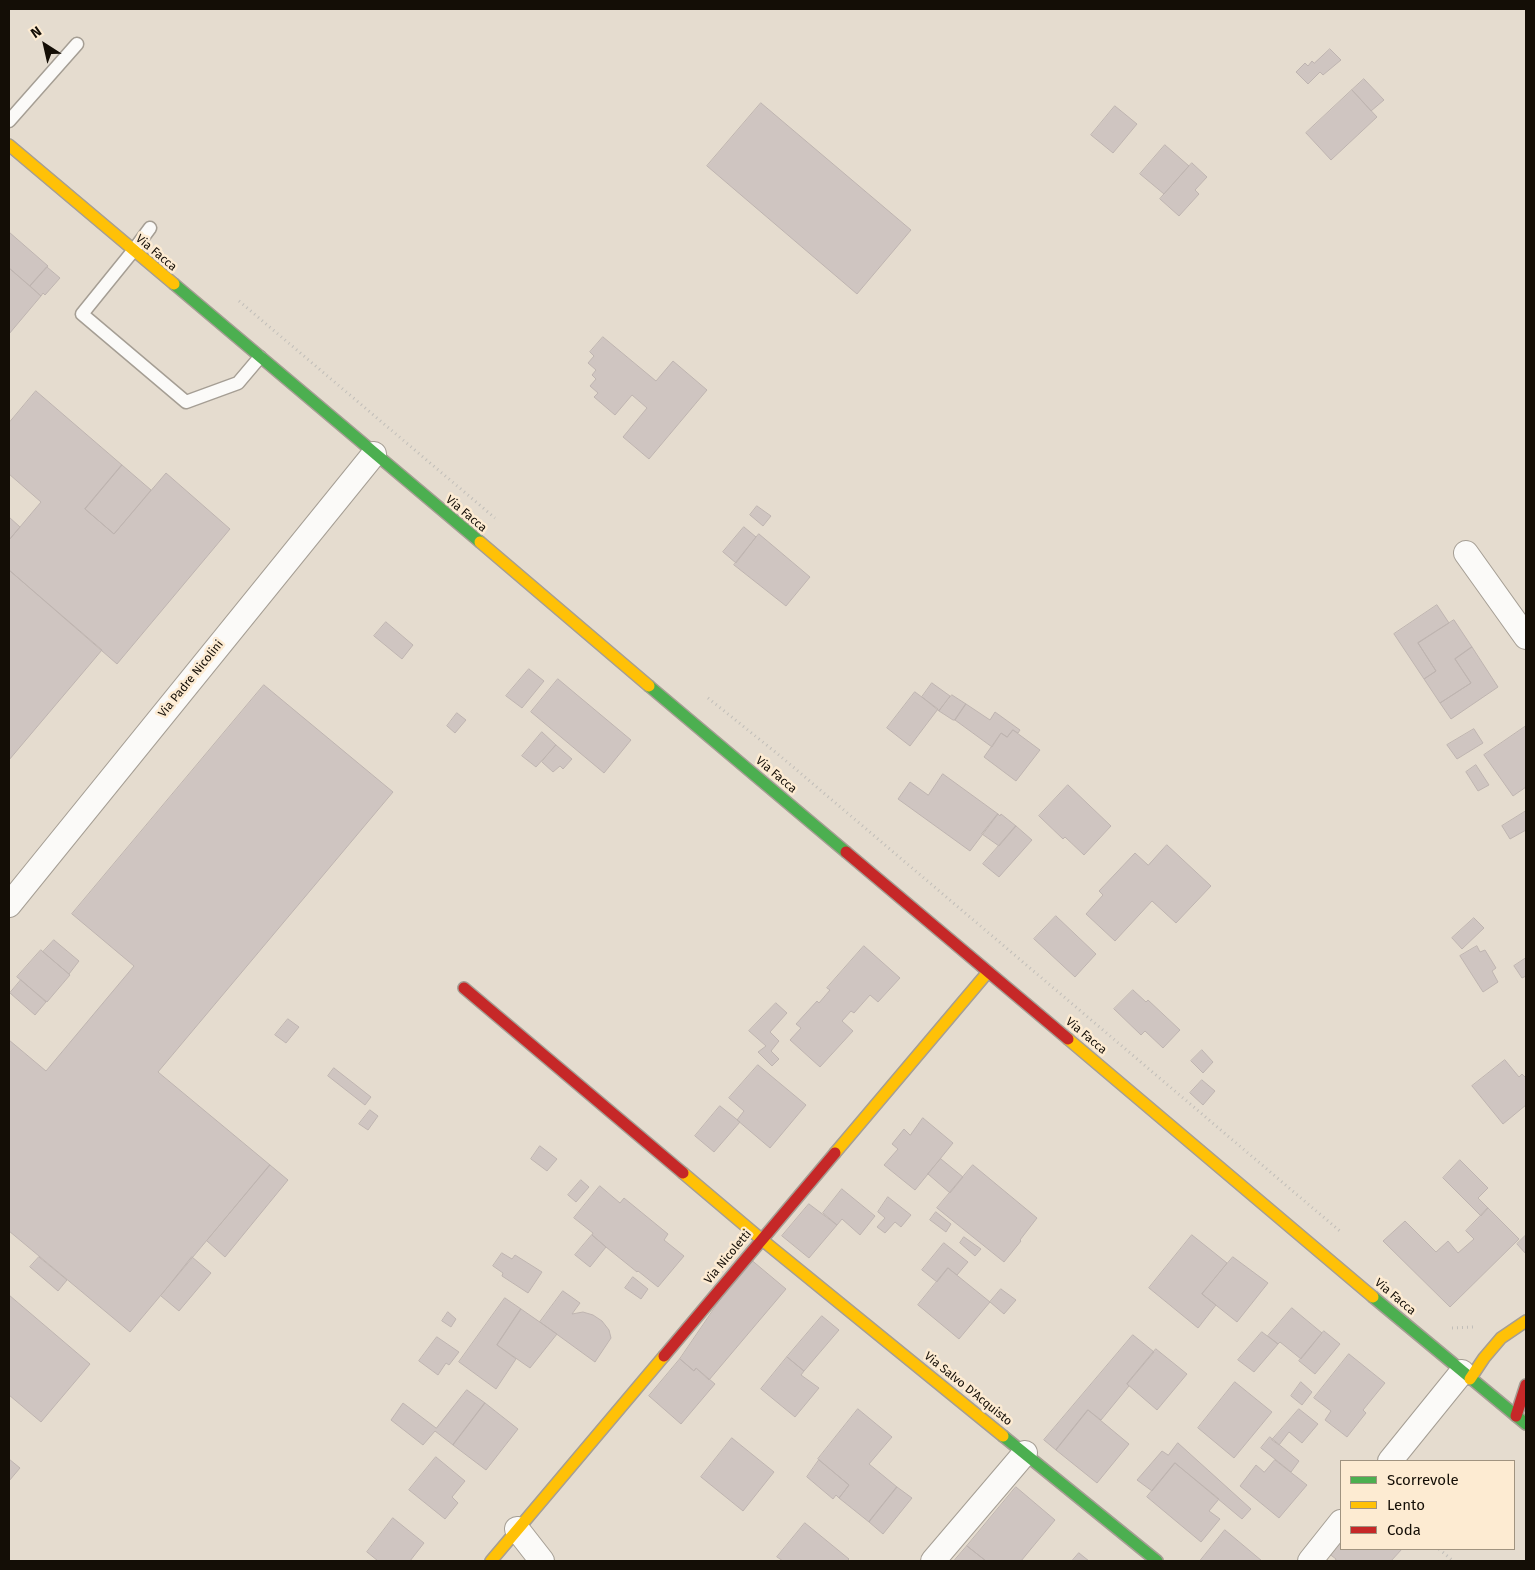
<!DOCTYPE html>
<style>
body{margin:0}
#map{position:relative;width:1535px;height:1570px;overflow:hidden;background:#e5dccf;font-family:"Fira Sans",sans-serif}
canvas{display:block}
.frame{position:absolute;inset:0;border:10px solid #140e06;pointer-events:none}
.legend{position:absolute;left:1340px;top:1460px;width:175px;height:90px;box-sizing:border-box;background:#fdebd2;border:1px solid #a09380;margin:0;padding:6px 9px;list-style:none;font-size:15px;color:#140e06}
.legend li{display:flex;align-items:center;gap:10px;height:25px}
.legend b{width:25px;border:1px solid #a09380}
.north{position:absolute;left:20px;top:20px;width:50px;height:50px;-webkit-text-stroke:4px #fdebd2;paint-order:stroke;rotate:325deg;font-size:14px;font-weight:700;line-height:20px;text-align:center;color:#140e06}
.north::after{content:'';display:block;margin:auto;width:18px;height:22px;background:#140e06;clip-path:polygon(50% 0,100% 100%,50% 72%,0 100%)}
</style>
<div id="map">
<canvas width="1535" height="1570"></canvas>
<div class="frame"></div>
<ul class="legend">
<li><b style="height:6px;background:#4caf50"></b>Scorrevole</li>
<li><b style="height:6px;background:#ffc107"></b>Lento</li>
<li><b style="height:6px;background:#c62828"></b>Coda</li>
</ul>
<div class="north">N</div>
</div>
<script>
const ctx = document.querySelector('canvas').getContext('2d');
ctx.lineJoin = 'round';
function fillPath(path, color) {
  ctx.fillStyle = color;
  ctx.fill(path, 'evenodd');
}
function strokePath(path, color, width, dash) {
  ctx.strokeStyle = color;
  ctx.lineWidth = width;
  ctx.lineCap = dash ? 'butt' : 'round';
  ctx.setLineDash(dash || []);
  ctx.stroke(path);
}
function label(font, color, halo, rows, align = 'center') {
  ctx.font = font + ' "Fira Sans",sans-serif';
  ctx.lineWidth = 5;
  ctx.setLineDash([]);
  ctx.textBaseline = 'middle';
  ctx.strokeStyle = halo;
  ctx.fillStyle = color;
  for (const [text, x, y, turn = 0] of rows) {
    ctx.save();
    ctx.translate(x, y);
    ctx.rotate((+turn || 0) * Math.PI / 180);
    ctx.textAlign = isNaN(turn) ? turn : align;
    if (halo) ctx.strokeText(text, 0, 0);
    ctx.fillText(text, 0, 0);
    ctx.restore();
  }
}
const building = new Path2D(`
 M 1330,49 L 1341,60 L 1323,75 L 1320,72 L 1308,84 L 1296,72 L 1305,63 L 1308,66 L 1312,61 L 1314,63 Z
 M 1364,79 L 1384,100 L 1371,111 L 1352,90 Z
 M 1352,90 L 1377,117 L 1331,160 L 1306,133 Z
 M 761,103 L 911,230 L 857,294 L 707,166 Z
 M 1115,106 L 1137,124 L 1113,153 L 1091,135 Z
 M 1165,145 L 1189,166 L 1164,194 L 1140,174 Z
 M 1192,163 L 1207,177 L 1195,190 L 1199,194 L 1179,216 L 1160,199 Z
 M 9,232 L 48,266 L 30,286 L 9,268 Z
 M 47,267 L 60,278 L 45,295 L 43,293 L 41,296 L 30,286 Z
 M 9,268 L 41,296 L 9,334 Z
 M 603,337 L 656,381 L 673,361 L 707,390 L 649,459 L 623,437 L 647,408 L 632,395 L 615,415 L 594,397 L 598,393 L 590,386 L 596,379 L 592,375 L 596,370 L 588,363 L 594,356 L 590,352 Z
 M 36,391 L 122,465 L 85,509 L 114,534 L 166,473 L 230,529 L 117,664 L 9,570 L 9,540 L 41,502 L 9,474 L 9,423 Z
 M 122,465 L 151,490 L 114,534 L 85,509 Z
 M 757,506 L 771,516 L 763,526 L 750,515 Z
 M 9,517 L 20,527 L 9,540 Z
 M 744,527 L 756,537 L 736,563 L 723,552 Z
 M 759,534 L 810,577 L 786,606 L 734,565 Z
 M 9,570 L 102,650 L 9,760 Z
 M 1437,605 L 1449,623 L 1418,643 L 1436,671 L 1424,679 L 1394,634 Z
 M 1454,620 L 1472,647 L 1455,659 L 1471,683 L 1440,703 L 1424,679 L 1436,671 L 1418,643 Z
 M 386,622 L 413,645 L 402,659 L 374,636 Z
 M 1472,647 L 1498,687 L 1451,719 L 1440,703 L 1471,683 L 1455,659 Z
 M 529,669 L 544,681 L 522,708 L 506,696 Z
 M 558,679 L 631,740 L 604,773 L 531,712 Z
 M 932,683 L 950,696 L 939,711 L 922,697 Z
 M 264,685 L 393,792 L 158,1072 L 270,1165 L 130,1332 L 9,1231 L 9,1040 L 46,1071 L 134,966 L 72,914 Z
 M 915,692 L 938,709 L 910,746 L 887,728 Z
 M 952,695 L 966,704 L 955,720 L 953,720 L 939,711 Z
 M 966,704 L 990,720 L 995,712 L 1020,730 L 1018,733 L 1013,730 L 1007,737 L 1001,733 L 992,747 L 955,720 Z
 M 457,713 L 466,720 L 455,733 L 447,726 Z
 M 1526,726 L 1526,787 L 1513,796 L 1484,755 Z
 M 1474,729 L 1483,743 L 1457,759 L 1447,745 Z
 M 1013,730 L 1040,750 L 1016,781 L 984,757 L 1001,733 L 1007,737 Z
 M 542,732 L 556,745 L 536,767 L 522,756 Z
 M 556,745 L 572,759 L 563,769 L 560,766 L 553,772 L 542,762 Z
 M 1476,765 L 1489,785 L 1478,791 L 1466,772 Z
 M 943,774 L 998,814 L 970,851 L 898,799 L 910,782 L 928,795 Z
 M 1068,785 L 1111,826 L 1084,855 L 1065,837 L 1063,839 L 1039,816 Z
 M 1526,811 L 1526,830 L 1510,839 L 1502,826 Z
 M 998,814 L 1000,816 L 1001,814 L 1016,826 L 999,846 L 982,834 Z
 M 1016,826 L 1032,840 L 999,877 L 983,864 Z
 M 1167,845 L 1211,886 L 1176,923 L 1152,901 L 1115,941 L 1086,914 L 1103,895 L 1099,891 L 1135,853 L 1148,865 Z
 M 1056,916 L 1096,954 L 1075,977 L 1034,939 Z
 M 1474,918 L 1484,928 L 1462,949 L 1452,938 Z
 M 54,940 L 79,961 L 69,974 L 43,952 Z
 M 864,946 L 900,978 L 878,1002 L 870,995 L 854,1013 L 851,1011 L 842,1021 L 853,1031 L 820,1067 L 790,1040 L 801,1028 L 796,1024 L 817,1001 L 819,1003 L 830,990 L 827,988 Z
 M 1477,946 L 1480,952 L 1485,950 L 1496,968 L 1492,971 L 1498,982 L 1483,992 L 1460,956 Z
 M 41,950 L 70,975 L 47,1002 L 17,977 Z
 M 1526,958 L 1526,976 L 1522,978 L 1514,966 Z
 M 21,980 L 46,1002 L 35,1015 L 10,993 Z
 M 1133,990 L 1146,1002 L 1148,1000 L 1180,1030 L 1163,1048 L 1145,1031 L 1141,1035 L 1114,1009 Z
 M 776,1003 L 787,1013 L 770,1032 L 779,1041 L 771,1051 L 779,1059 L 772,1066 L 758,1052 L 766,1046 L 749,1031 Z
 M 288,1019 L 299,1027 L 286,1043 L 275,1035 Z
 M 1202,1050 L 1213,1062 L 1203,1073 L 1191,1061 Z
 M 1505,1060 L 1519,1077 L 1522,1074 L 1526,1078 L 1526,1105 L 1503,1124 L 1472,1086 Z
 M 758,1065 L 806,1105 L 770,1148 L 737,1120 L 744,1111 L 729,1098 Z
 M 334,1068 L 371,1097 L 365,1105 L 328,1076 Z
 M 1202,1080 L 1215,1091 L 1203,1105 L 1190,1093 Z
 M 720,1106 L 740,1122 L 714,1152 L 695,1136 Z
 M 370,1110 L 378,1116 L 368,1130 L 359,1124 Z
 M 923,1118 L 953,1143 L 915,1190 L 884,1165 L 898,1149 L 892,1144 L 904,1129 L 910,1135 Z
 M 540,1146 L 557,1159 L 547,1171 L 531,1159 Z
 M 941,1159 L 963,1177 L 950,1193 L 928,1174 Z
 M 1460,1160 L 1488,1188 L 1478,1198 L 1488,1208 L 1481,1216 L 1443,1178 Z
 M 270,1165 L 288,1180 L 225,1257 L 207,1241 Z
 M 973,1165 L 1037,1218 L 1020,1240 L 1021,1241 L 1004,1262 L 937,1208 Z
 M 581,1180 L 589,1187 L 576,1202 L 568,1195 Z
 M 600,1186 L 620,1203 L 624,1198 L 668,1234 L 664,1240 L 684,1256 L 658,1287 L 638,1271 L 637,1272 L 606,1247 L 592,1235 L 593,1233 L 574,1218 Z
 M 842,1189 L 875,1216 L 860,1235 L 842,1219 L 837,1225 L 823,1213 Z
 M 888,1197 L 911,1215 L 901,1227 L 895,1222 L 885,1233 L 877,1227 L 885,1218 L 878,1212 Z
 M 809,1204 L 837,1225 L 809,1258 L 782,1236 Z
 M 1488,1208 L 1519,1239 L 1450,1307 L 1383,1241 L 1405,1221 L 1436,1252 L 1448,1241 L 1458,1253 L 1474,1239 L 1466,1231 Z
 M 936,1212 L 951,1224 L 946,1232 L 930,1220 Z
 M 592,1235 L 606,1247 L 590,1267 L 575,1255 Z
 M 1192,1235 L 1227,1263 L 1202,1294 L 1216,1305 L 1198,1328 L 1149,1288 Z
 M 1526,1235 L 1526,1254 L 1517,1244 Z
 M 964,1237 L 981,1249 L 975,1256 L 960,1243 Z
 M 944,1243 L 968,1262 L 957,1275 L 948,1268 L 937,1282 L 922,1270 Z
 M 502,1253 L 512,1259 L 515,1255 L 542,1272 L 528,1293 L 502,1276 L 503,1273 L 493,1266 Z
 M 39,1257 L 67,1280 L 58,1291 L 30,1267 Z
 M 192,1257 L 211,1273 L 179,1311 L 161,1296 Z
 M 1233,1257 L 1268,1283 L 1237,1322 L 1202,1294 Z
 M 749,1258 L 786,1289 L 709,1380 L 696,1368 L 694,1371 L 680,1359 Z
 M 948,1268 L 990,1302 L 959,1339 L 918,1305 Z
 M 633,1277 L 648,1289 L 641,1299 L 625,1288 Z
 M 1001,1289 L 1016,1300 L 1004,1314 L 990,1302 Z
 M 563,1291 L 580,1303 L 572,1314 L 583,1312 L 593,1315 L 602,1321 L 609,1330 L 611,1338 L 595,1362 L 540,1322 Z
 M 9,1295 L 90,1364 L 41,1422 L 9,1395 Z
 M 505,1298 L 521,1309 L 497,1345 L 516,1359 L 496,1389 L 459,1362 Z
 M 1292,1308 L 1322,1333 L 1301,1359 L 1280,1342 L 1278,1344 L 1268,1336 Z
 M 521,1309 L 557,1334 L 530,1368 L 497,1345 Z
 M 448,1312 L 456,1319 L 451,1327 L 442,1321 Z
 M 822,1316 L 839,1330 L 804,1371 L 787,1357 Z
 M 1324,1331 L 1340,1344 L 1315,1374 L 1299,1361 Z
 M 1262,1332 L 1278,1344 L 1254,1372 L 1238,1360 Z
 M 1133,1335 L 1154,1352 L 1127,1384 L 1129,1386 L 1101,1420 L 1088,1410 L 1056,1450 L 1044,1440 Z
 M 437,1337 L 459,1352 L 449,1365 L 446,1363 L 438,1375 L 419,1361 Z
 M 1156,1349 L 1187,1374 L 1157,1410 L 1127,1384 Z
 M 1349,1354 L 1385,1383 L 1363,1410 L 1366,1413 L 1347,1437 L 1325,1420 L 1331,1411 L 1314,1398 Z
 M 787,1357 L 804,1371 L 801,1375 L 819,1388 L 795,1417 L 761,1389 Z
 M 680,1359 L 694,1371 L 696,1368 L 715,1384 L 681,1424 L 649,1396 Z
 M 1235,1382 L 1272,1412 L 1234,1458 L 1198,1428 Z
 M 1301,1382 L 1312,1392 L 1302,1405 L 1291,1396 Z
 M 467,1390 L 485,1403 L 453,1445 L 435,1431 L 423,1445 L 391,1420 L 403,1403 L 436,1428 Z
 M 485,1403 L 518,1429 L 486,1470 L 453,1445 Z
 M 858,1409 L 892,1437 L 869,1464 L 897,1487 L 869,1522 L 839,1498 L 849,1485 L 818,1459 Z
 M 1299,1409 L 1318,1424 L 1302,1443 L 1289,1432 L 1279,1445 L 1272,1440 Z
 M 1088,1410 L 1129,1444 L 1097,1483 L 1056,1450 Z
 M 1270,1437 L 1299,1461 L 1291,1472 L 1261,1448 Z
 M 732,1438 L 774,1472 L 743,1511 L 701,1477 Z
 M 1178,1443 L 1251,1509 L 1242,1519 L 1175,1463 L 1152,1491 L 1137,1480 L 1162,1451 L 1168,1455 Z
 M 436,1457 L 465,1481 L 452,1497 L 458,1503 L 445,1519 L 409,1490 Z
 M 9,1459 L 20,1468 L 9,1481 Z
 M 819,1460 L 849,1485 L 839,1498 L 836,1495 L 833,1499 L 807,1477 Z
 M 1275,1460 L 1307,1485 L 1279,1518 L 1240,1486 L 1256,1465 L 1264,1472 Z
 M 1175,1463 L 1219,1499 L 1209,1511 L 1220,1519 L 1201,1542 L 1147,1497 Z
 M 897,1487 L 912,1498 L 883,1534 L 869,1522 Z
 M 1016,1487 L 1055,1520 L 1021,1561 L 986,1561 L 967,1546 Z
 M 393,1518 L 424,1543 L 410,1561 L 378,1561 L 367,1552 Z
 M 805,1523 L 849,1559 L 847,1561 L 783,1561 L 777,1557 Z
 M 1225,1530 L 1262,1561 L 1200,1561 Z
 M 1341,1538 L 1341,1549 L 1402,1549 L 1391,1561 L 1335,1561 L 1336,1559 L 1328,1553 Z
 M 967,1546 L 986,1561 L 954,1561 Z
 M 1079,1553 L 1089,1561 L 1072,1561 Z`);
const path = new Path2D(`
 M 239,301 L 495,518
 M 708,698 L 779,755 L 1341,1232
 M 1452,1328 L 1474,1327
 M 1439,1549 L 1453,1561`);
const lane = new Path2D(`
 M 9,121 L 77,44
 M 150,228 L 133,251 L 82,314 L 186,402 L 238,383 L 260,357`);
const street = new Path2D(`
 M 1466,553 L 1526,637
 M 9,905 L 374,454
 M 1390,1461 L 1462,1372
 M 517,1529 L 542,1561
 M 933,1561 L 1025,1453
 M 1310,1561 L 1341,1522`);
const fast = new Path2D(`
 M 174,284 L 480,542
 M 649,686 L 846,852
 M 1373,1297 L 1526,1424
 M 1003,1436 L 1157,1561`);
const slow = new Path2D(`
 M 9,145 L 174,284
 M 480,542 L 649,686
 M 1068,1039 L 1373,1297
 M 835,1153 L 988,972
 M 683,1173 L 761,1239 L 1003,1436
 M 1470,1379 L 1484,1358 L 1501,1338 L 1526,1321
 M 491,1561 L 664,1356`);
const jam = new Path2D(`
 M 846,852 L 1068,1039
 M 464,988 L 683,1173
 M 664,1356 L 835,1153
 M 1516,1416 L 1526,1385`);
const streetNames = [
 ["Via Facca",156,253,40],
 ["Via Facca",466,514,40],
 ["Via Padre Nicolini",191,679,-51],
 ["Via Facca",776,775,40],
 ["Via Facca",1086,1036,40],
 ["Via Nicoletti",728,1257,-50],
 ["Via Facca",1395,1297,40],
 ["Via Salvo D'Acquisto",968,1389,39]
];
fillPath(building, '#cfc5c1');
strokePath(building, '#beb4b0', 1);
strokePath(lane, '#a59e94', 15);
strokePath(street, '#a59e94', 26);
strokePath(fast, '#a59e94', 14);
strokePath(slow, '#a59e94', 14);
strokePath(jam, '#a59e94', 14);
strokePath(path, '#c1beb9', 3, [1, 4]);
strokePath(lane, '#fbfaf8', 12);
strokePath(street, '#fbfaf8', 24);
strokePath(fast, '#4caf50', 11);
strokePath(slow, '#ffc107', 11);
strokePath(jam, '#c62828', 11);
label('12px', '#140e06', '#fdebd2', streetNames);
</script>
